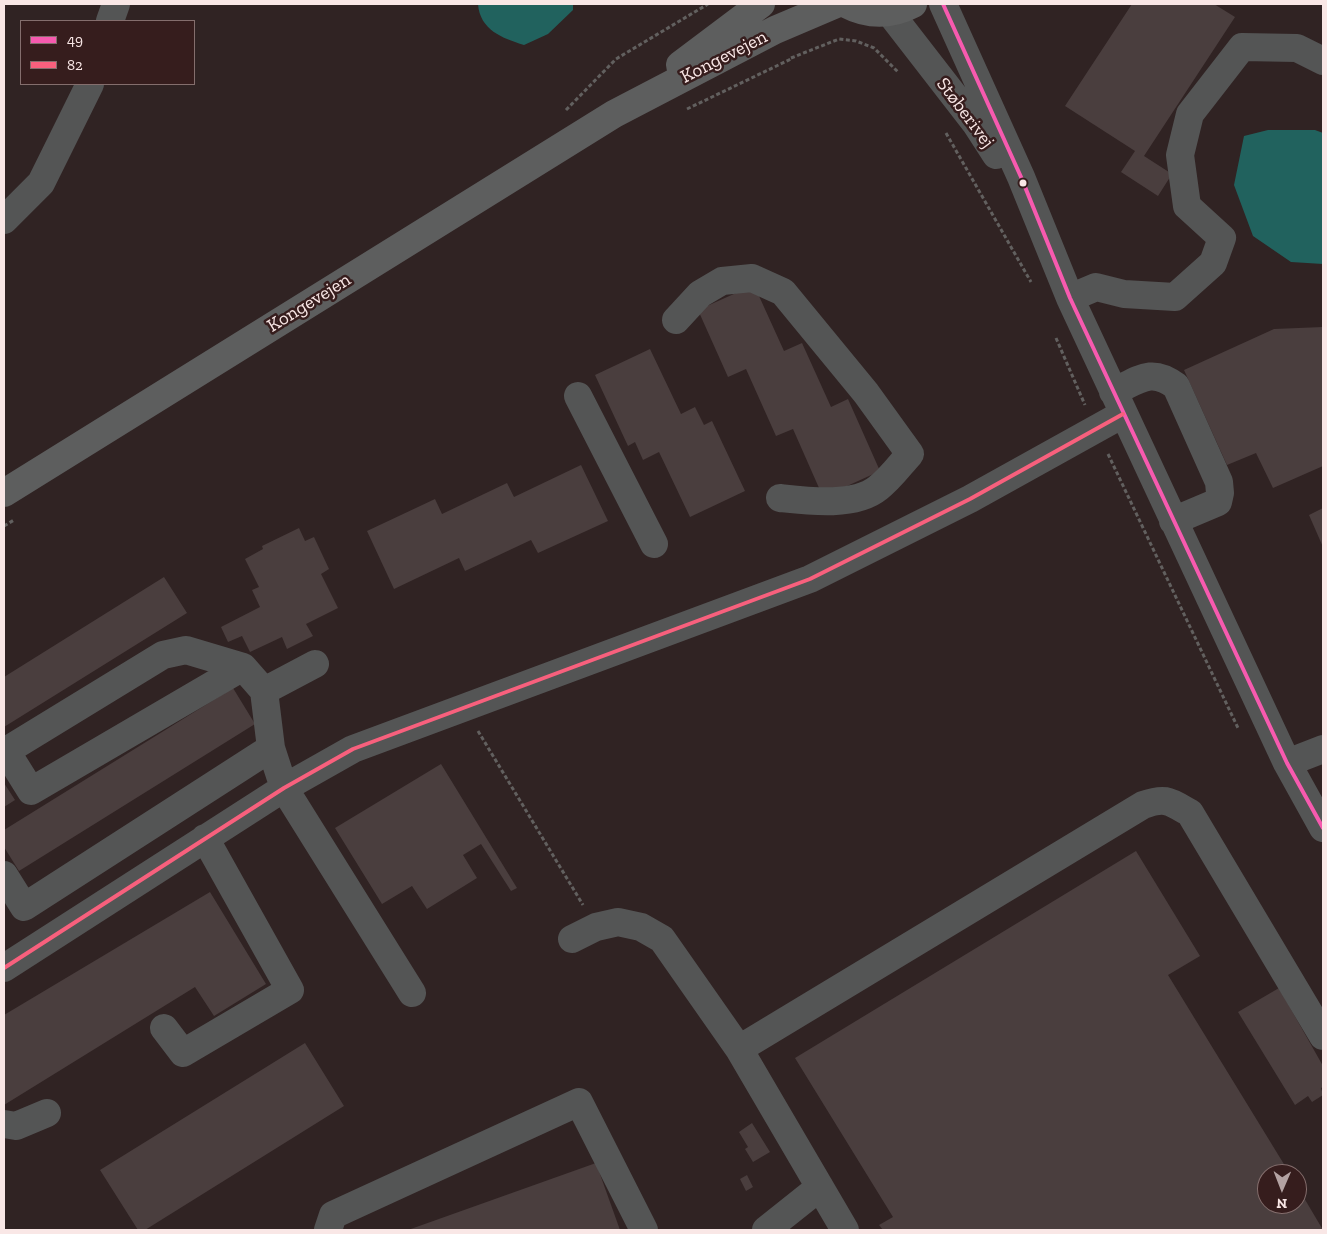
<!DOCTYPE html>
<meta charset="utf-8">
<style>
body{margin:0}
#map{position:relative;width:1327px;height:1234px;overflow:hidden;background:#302323;font-family:"Zilla Slab",serif}
canvas{display:block}
.frame{position:absolute;inset:0;border:5px solid #f9e7e6;pointer-events:none}
.legend{position:absolute;left:20px;top:20px;width:175px;height:65px;box-sizing:border-box;background:#361d1d;border:1px solid #846e6d;margin:0;padding:6px 9px;list-style:none;font-size:15px;color:#f9e7e6}
.legend li{display:flex;align-items:center;gap:10px;height:25px}
.legend b{width:25px;border:1px solid #846e6d}
.north{position:absolute;left:1257px;top:1164px;width:50px;height:50px;box-sizing:border-box;background:#361d1d;border:1px solid #846e6d;border-radius:50%;rotate:181deg;font-size:14px;font-weight:700;line-height:20px;text-align:center;color:#f9e7e6}
.north::after{content:'';display:block;margin:auto;width:18px;height:22px;background:#b3a2a2;clip-path:polygon(50% 0,100% 100%,50% 72%,0 100%)}
</style>
<div id="map">
<canvas width="1327" height="1234"></canvas>
<div class="frame"></div>
<ul class="legend">
<li><b style="height:6px;background:#f75aaf"></b>49</li>
<li><b style="height:6px;background:#f8607d"></b>82</li>
</ul>
<div class="north">N</div>
</div>
<script>
const ctx = document.querySelector('canvas').getContext('2d');
ctx.lineJoin = 'round';
function fillPath(path, color) {
  ctx.fillStyle = color;
  ctx.fill(path, 'evenodd');
}
function strokePath(path, color, width, dash) {
  ctx.strokeStyle = color;
  ctx.lineWidth = width;
  ctx.lineCap = dash ? 'butt' : 'round';
  ctx.setLineDash(dash || []);
  ctx.stroke(path);
}
function label(font, color, halo, rows, align = 'center') {
  ctx.font = font + ' "Zilla Slab",serif';
  ctx.lineWidth = 5;
  ctx.setLineDash([]);
  ctx.textBaseline = 'middle';
  ctx.strokeStyle = halo;
  ctx.fillStyle = color;
  for (const [text, x, y, turn = 0] of rows) {
    ctx.save();
    ctx.translate(x, y);
    ctx.rotate((+turn || 0) * Math.PI / 180);
    ctx.textAlign = isNaN(turn) ? turn : align;
    if (halo) ctx.strokeText(text, 0, 0);
    ctx.fillText(text, 0, 0);
    ctx.restore();
  }
}
const water = new Path2D(`
 M 478,4 L 573,4 L 573,10 L 548,34 L 524,45 C 502,38 480,30 478,4 Z
 M 1268,130 L 1315,130 L 1323,133 L 1323,264 L 1291,262 L 1253,236 L 1234,185 L 1244,136 Z`);
const building = new Path2D(`
 M 1132,4 L 1214,4 L 1235,17 L 1144,156 L 1172,174 L 1158,196 L 1121,172 L 1135,151 L 1065,106 Z
 M 754,285 L 784,351 L 802,343 L 831,407 L 848,399 L 880,471 L 823,497 L 793,429 L 776,436 L 746,369 L 728,377 L 698,310 Z
 M 1323,327 L 1323,466 L 1273,488 L 1256,453 L 1227,465 L 1184,370 L 1274,329 Z
 M 650,349 L 681,414 L 695,407 L 704,425 L 712,421 L 745,491 L 690,517 L 659,452 L 643,460 L 635,442 L 628,446 L 595,375 Z
 M 581,465 L 608,521 L 538,553 L 531,540 L 465,571 L 459,558 L 394,589 L 367,531 L 435,499 L 442,514 L 507,483 L 514,497 Z
 M 1323,508 L 1323,547 L 1309,515 Z
 M 299,528 L 305,541 L 314,537 L 329,569 L 321,574 L 338,608 L 306,624 L 313,636 L 287,649 L 282,637 L 250,652 L 242,636 L 228,642 L 221,627 L 260,607 L 252,590 L 259,587 L 245,559 L 263,549 L 262,546 Z
 M 164,577 L 187,613 L 4,727 L 4,677 Z
 M 233,688 L 255,724 L 19,871 L 4,847 L 4,830 Z
 M 441,764 L 517,888 L 511,891 L 481,844 L 463,855 L 477,878 L 427,909 L 412,886 L 382,904 L 335,828 Z
 M 4,783 L 15,800 L 4,807 Z
 M 1136,851 L 1200,956 L 1168,975 L 1290,1174 L 1267,1174 L 1267,1204 L 1297,1204 L 1297,1186 L 1323,1230 L 883,1230 L 879,1225 L 893,1217 L 795,1058 Z
 M 210,892 L 266,984 L 214,1016 L 195,987 L 4,1105 L 4,1015 Z
 M 1279,988 L 1323,1066 L 1323,1087 L 1321,1088 L 1323,1095 L 1312,1102 L 1308,1096 L 1295,1105 L 1238,1012 Z
 M 305,1043 L 344,1106 L 145,1230 L 138,1230 L 100,1170 Z
 M 752,1123 L 770,1152 L 753,1162 L 745,1149 L 748,1147 L 739,1132 Z
 M 596,1163 L 620,1230 L 408,1230 Z
 M 747,1175 L 753,1187 L 746,1191 L 740,1179 Z`);
const path = new Path2D(`
 M 791,58 L 839,39 L 856,41 L 874,48 L 898,72
 M 687,109 L 791,59
 M 566,110 L 616,59 L 708,4
 M 946,133 L 1031,282
 M 1056,338 L 1085,405
 M 1108,454 L 1238,728
 M 4,526 L 14,520
 M 478,731 L 583,905`);
const minor = new Path2D(`
 M 943,4 L 1021,177 L 1070,298 L 1287,763 L 1323,828
 M 890,13 L 976,124 L 996,155
 M 110,21 L 116,4
 M 4,220 L 41,183 L 90,84
 M 1070,298 L 1096,287 L 1124,294 L 1175,297 L 1213,263 L 1222,238 L 1187,206 L 1180,155 L 1190,114 L 1242,47 L 1297,48 L 1323,61
 M 676,320 L 700,294 L 722,281 L 752,278 L 783,292 L 866,393 L 910,454 C 900,465 890,479 878,488 C 855,507 808,501 780,498
 M 1113,392 C 1139,380 1151,367 1176,386 L 1219,482 L 1220,493 L 1218,502 L 1173,521
 M 578,396 L 654,544
 M 243,667 L 31,791 L 6,751 L 163,655 L 186,650 L 243,667 L 264,691 L 315,664
 M 264,691 L 271,748 L 284,788 L 412,993
 M 1287,763 L 1323,749
 M 4,875 L 24,907 L 271,748
 M 572,939 L 596,927 L 618,922 L 641,927 L 662,939 L 739,1049 L 845,1230
 M 4,968 L 284,788 L 353,749 L 810,579 L 970,499 L 1123,414
 M 164,1028 L 183,1053 L 290,990 L 205,838
 M 739,1049 L 1143,805 C 1166,797 1169,801 1190,813 L 1323,1036
 M 4,1124 L 16,1126 L 47,1113
 M 328,1230 L 333,1215 L 579,1102 L 644,1230
 M 766,1230 L 820,1187`);
const major = new Path2D(`
 M 846,4 C 869,16 890,16 913,4
 M 680,65 L 761,4
 M 4,493 L 614,114 L 775,30 L 836,4`);
const bus1 = new Path2D(`
 M 943,4 L 1021,177 L 1070,298 L 1287,763 L 1323,828`);
const bus2 = new Path2D(`
 M 4,968 L 284,788 L 353,749 L 810,579 L 970,499 L 1123,414`);
const markers = [
 [1023,183,4.5,"#f9e7e6"]
];
const streetNames = [
 ["Kongevejen",724,57,-27],
 ["Støberivej",965,113,53],
 ["Kongevejen",309,303,-32]
];
fillPath(water, '#21625e');
fillPath(building, '#4a3e3e');
strokePath(path, '#62605f', 3, [4, 2.5]);
strokePath(minor, '#545555', 28);
strokePath(major, '#5d5e5e', 28);
strokePath(bus1, '#f75aaf', 4);
strokePath(bus2, '#f8607d', 4);
for (const [x, y, r, color] of markers) {
  const dot = new Path2D();
  dot.arc(x, y, r, 0, 2 * Math.PI);
  ctx.fillStyle = color;
  ctx.fill(dot);
  strokePath(dot, '#361d1d', 2);
}
label('19px', '#f9e7e6', '#361d1d', streetNames);
</script>
